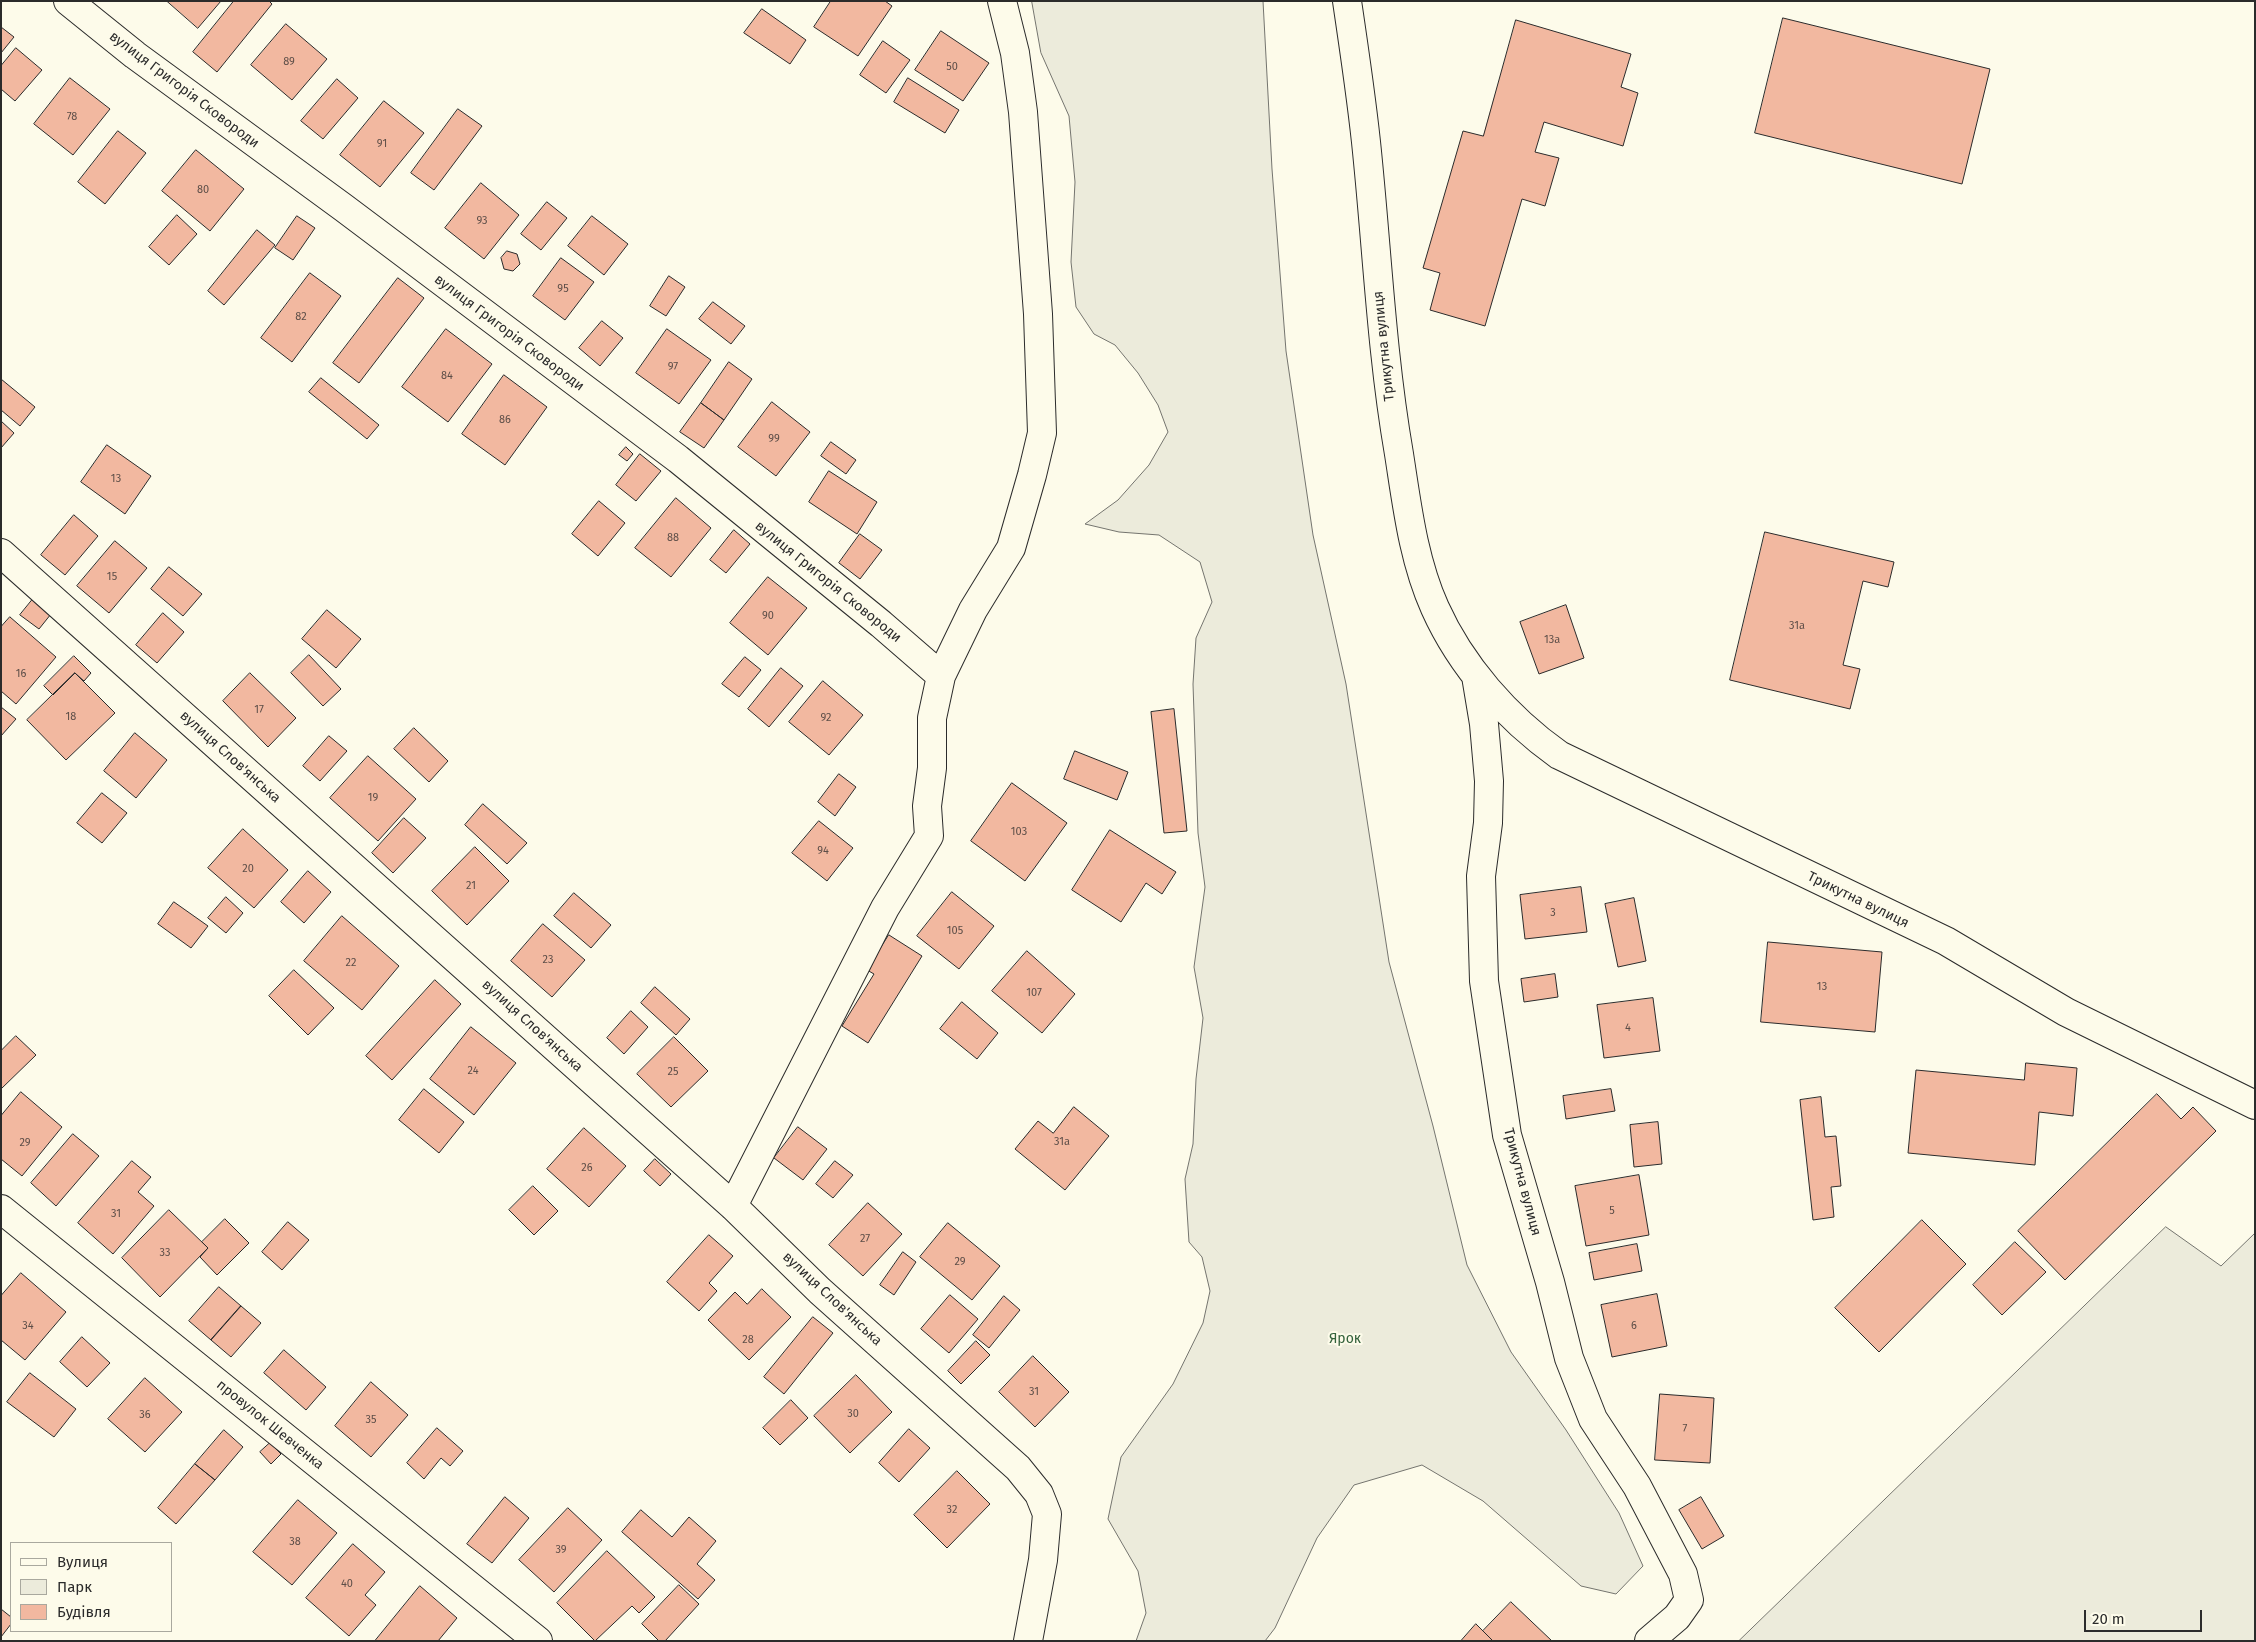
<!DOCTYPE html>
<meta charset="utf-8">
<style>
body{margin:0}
#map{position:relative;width:2256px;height:1642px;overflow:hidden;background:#fdfbea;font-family:"Fira Sans",sans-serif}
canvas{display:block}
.frame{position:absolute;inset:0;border:2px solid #2b2b2b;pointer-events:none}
.legend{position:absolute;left:10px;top:1542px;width:162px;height:90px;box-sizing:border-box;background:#fdfbea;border:1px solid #a9a89e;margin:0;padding:6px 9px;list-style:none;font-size:15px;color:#2b2b2b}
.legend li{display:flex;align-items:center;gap:10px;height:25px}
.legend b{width:25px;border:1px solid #a9a89e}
.scale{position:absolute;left:2084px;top:1610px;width:118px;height:22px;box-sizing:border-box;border:2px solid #2b2b2b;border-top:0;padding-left:6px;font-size:15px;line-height:18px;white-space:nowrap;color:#2b2b2b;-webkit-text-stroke:4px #fdfbea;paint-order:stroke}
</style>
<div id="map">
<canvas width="2256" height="1642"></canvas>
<div class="frame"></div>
<ul class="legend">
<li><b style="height:6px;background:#fdfbea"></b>Вулиця</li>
<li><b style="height:14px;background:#ecebdb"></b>Парк</li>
<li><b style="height:14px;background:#f2b8a0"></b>Будівля</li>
</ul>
<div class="scale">20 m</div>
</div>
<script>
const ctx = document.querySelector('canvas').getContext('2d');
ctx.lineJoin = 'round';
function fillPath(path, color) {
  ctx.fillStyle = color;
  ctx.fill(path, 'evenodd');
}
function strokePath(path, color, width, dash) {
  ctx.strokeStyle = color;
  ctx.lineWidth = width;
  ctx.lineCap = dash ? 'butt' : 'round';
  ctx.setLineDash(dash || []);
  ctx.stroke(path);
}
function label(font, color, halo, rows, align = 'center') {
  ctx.font = font + ' "Fira Sans",sans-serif';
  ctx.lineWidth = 4;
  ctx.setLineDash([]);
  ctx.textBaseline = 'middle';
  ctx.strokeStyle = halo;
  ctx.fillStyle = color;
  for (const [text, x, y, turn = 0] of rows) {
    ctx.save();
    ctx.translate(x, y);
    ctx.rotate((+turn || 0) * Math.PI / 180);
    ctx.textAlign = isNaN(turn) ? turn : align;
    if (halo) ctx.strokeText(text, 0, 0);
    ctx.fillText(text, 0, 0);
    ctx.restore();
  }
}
const green = new Path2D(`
 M 1032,1 L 1263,1 L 1272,169 L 1286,351 L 1313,535 L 1346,684 L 1389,962 L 1433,1126 L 1467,1265 L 1511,1352 L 1566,1430 L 1619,1513 L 1643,1566 L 1616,1594 L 1581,1586 L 1483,1501 L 1422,1465 L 1354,1485 L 1317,1538 L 1275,1628 L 1265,1641 L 1136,1641 L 1146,1613 L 1138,1571 L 1108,1519 L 1121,1457 L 1173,1384 L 1203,1323 L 1210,1291 L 1202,1257 L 1189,1242 L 1185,1179 L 1193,1144 L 1196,1079 L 1203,1018 L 1194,967 L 1205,887 L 1198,833 L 1193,684 L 1196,638 L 1212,602 L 1200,562 L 1159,535 L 1119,532 L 1085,524 L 1118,500 L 1149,465 L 1168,432 L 1158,405 L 1138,373 L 1115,345 L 1094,334 L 1076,307 L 1071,262 L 1075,182 L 1069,116 L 1041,53 Z
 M 2166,1227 L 2221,1266 L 2255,1233 L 2255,1641 L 1739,1641 Z`);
const building = new Path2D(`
 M 167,1 L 221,1 L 198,28 Z
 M 234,1 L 269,1 L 272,4 L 217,72 L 193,52 Z
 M 831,1 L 885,1 L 892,6 L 858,56 L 814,27 Z
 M 762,9 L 806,40 L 790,64 L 744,33 Z
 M 1783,18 L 1990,69 L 1962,184 L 1755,133 Z
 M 1516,20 L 1631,54 L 1621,87 L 1638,93 L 1623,146 L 1544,122 L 1535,152 L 1559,158 L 1545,206 L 1522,199 L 1485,326 L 1430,310 L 1440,273 L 1423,268 L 1463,131 L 1483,136 Z
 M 286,24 L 327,59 L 292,100 L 251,65 Z
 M 1,27 L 14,37 L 1,53 Z
 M 941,31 L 989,63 L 963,101 L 915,70 Z
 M 883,41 L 910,60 L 886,93 L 860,75 Z
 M 16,48 L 42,70 L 15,101 L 1,89 L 1,66 Z
 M 70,78 L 110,109 L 73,155 L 34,124 Z
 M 908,78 L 959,110 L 945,133 L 894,102 Z
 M 337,79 L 358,98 L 323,139 L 301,121 Z
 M 384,101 L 424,133 L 380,187 L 340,155 Z
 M 458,109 L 482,126 L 434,190 L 411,173 Z
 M 118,131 L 146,153 L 105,204 L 78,182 Z
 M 196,150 L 244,189 L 210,231 L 162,191 Z
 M 481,183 L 519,215 L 484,259 L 445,228 Z
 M 547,202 L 567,218 L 541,250 L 521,234 Z
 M 177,215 L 197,234 L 169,265 L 149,247 Z
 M 297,216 L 315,228 L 293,260 L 275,248 Z
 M 592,216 L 628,244 L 604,275 L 568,246 Z
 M 257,230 L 275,245 L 224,305 L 208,291 Z
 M 507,251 L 517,254 L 520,264 L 513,271 L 504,269 L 501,258 Z
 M 561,258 L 594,282 L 565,320 L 533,296 Z
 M 310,273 L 341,296 L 292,362 L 261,338 Z
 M 669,276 L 685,287 L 666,316 L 650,306 Z
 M 398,278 L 424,298 L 359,383 L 333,363 Z
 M 713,302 L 745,326 L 731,344 L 699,319 Z
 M 602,321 L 623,338 L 600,366 L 579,348 Z
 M 446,329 L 492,364 L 448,422 L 402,387 Z
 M 667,329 L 711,360 L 679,404 L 636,373 Z
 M 729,362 L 752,379 L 724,420 L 701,403 Z
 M 504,375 L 547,407 L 505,465 L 462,434 Z
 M 321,378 L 379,425 L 367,439 L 309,392 Z
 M 1,379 L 35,407 L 20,426 L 1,410 Z
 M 772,402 L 810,432 L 776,476 L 738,447 Z
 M 701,403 L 724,420 L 704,448 L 680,432 Z
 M 1,421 L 14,433 L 1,448 Z
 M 831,442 L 856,460 L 846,474 L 821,456 Z
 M 107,445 L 151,476 L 125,514 L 81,482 Z
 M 626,447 L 633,454 L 627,461 L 619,455 Z
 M 640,454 L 661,471 L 636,501 L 616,485 Z
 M 829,471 L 877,502 L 857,534 L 809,502 Z
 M 676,498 L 711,528 L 671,577 L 635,548 Z
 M 599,501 L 625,523 L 598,556 L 572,534 Z
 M 74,515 L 98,536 L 65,575 L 41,555 Z
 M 734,530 L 750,544 L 726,573 L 710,560 Z
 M 1765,532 L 1894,562 L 1888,587 L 1863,581 L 1843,665 L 1860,669 L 1850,709 L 1730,680 Z
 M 860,534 L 882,550 L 860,579 L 839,563 Z
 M 115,541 L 147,568 L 109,613 L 77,586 Z
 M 169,567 L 202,594 L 183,616 L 151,589 Z
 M 768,577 L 807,608 L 768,655 L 730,623 Z
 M 33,599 L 51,614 L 39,629 L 20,615 Z
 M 1566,605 L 1584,658 L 1539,674 L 1520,622 Z
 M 327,610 L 361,639 L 336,668 L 302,639 Z
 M 163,613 L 184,632 L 157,663 L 136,645 Z
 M 10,617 L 56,657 L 16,704 L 1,691 L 1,627 Z
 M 309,655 L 341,689 L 323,706 L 291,673 Z
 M 74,656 L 91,673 L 84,681 L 75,673 L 53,695 L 44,686 Z
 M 745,657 L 761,670 L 739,697 L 722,684 Z
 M 781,668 L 803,686 L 769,727 L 748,709 Z
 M 75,673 L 115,713 L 66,760 L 27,720 Z
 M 250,673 L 296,718 L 268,747 L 223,701 Z
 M 823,681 L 863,715 L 829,755 L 789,722 Z
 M 1,707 L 16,719 L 1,736 Z
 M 1174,709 L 1187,831 L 1164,833 L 1151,712 Z
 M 414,728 L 448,761 L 429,782 L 394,749 Z
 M 135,733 L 167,760 L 136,798 L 104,771 Z
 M 329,736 L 347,751 L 320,781 L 303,766 Z
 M 1075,751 L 1128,772 L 1117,800 L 1064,779 Z
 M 368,756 L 416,799 L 378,841 L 330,798 Z
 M 839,774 L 856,787 L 835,816 L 818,802 Z
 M 1012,783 L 1067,823 L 1025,881 L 971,841 Z
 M 102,793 L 127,813 L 102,843 L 77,823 Z
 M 483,804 L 527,843 L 507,864 L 465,825 Z
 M 404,818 L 426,838 L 393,873 L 372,853 Z
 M 819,821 L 853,848 L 827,881 L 792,853 Z
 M 243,829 L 288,870 L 254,908 L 208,868 Z
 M 1110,830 L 1176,872 L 1162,894 L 1146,883 L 1121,922 L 1072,890 Z
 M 475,847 L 509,881 L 467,925 L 432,891 Z
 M 308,871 L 331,892 L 304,923 L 281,902 Z
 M 1581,887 L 1587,932 L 1525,939 L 1520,895 Z
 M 952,892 L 994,926 L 959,969 L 917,936 Z
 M 574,893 L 611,925 L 591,948 L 554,916 Z
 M 226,897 L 243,913 L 226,933 L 208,918 Z
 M 1634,898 L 1646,961 L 1618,967 L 1605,904 Z
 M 174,902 L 208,926 L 191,948 L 158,924 Z
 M 342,916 L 399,966 L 362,1010 L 304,961 Z
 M 543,924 L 585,960 L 552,997 L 511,961 Z
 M 889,935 L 922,956 L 868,1043 L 842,1026 L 874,974 L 867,970 Z
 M 1768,942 L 1882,952 L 1875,1032 L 1761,1022 Z
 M 1027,951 L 1075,994 L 1042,1033 L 992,991 Z
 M 294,970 L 334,1008 L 308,1035 L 269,996 Z
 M 1555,974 L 1558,997 L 1524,1002 L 1521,979 Z
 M 435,980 L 461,1004 L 392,1080 L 366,1056 Z
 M 655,987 L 690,1019 L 676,1035 L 641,1003 Z
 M 1653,998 L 1660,1051 L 1604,1058 L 1597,1005 Z
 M 962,1002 L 998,1033 L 977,1059 L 940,1029 Z
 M 631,1011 L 648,1027 L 624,1054 L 607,1038 Z
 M 471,1027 L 516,1063 L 474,1115 L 430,1079 Z
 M 16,1036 L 36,1055 L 1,1089 L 1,1051 Z
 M 674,1037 L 708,1071 L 671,1107 L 637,1074 Z
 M 2026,1063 L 2077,1068 L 2073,1116 L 2039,1112 L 2035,1165 L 1908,1153 L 1916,1070 L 2024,1080 Z
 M 424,1089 L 464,1122 L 439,1153 L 399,1120 Z
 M 1611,1089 L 1615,1111 L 1566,1119 L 1563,1096 Z
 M 21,1092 L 62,1127 L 22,1176 L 1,1159 L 1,1116 Z
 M 2157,1094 L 2181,1119 L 2193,1107 L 2216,1131 L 2065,1280 L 2018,1231 Z
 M 1821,1097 L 1825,1137 L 1836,1136 L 1841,1186 L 1831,1187 L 1834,1217 L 1813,1220 L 1800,1100 Z
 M 1074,1107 L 1109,1136 L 1065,1190 L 1015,1149 L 1038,1121 L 1053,1133 Z
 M 1658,1122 L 1662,1164 L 1634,1167 L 1630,1125 Z
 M 798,1127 L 827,1149 L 803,1180 L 774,1158 Z
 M 584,1128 L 626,1166 L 589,1207 L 547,1169 Z
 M 73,1134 L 99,1156 L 56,1206 L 31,1183 Z
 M 655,1159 L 671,1174 L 660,1186 L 644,1171 Z
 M 132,1161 L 151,1177 L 138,1192 L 154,1206 L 113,1254 L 78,1223 Z
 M 835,1161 L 853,1175 L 833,1198 L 816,1184 Z
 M 1639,1175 L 1649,1235 L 1586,1246 L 1575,1186 Z
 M 533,1186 L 558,1211 L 534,1235 L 509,1210 Z
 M 868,1203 L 902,1234 L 863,1276 L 829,1245 Z
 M 169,1210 L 208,1248 L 160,1297 L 122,1258 Z
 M 225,1219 L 249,1243 L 217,1275 L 200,1257 L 208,1248 L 202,1242 Z
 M 1922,1220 L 1966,1264 L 1879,1352 L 1835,1308 Z
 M 288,1222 L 309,1240 L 282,1270 L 262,1252 Z
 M 948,1223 L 1000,1266 L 972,1300 L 920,1257 Z
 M 709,1235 L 733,1256 L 709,1283 L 717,1291 L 699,1311 L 667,1282 Z
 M 2015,1242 L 2046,1272 L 2002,1315 L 1973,1285 Z
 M 1637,1244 L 1642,1271 L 1594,1280 L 1589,1253 Z
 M 903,1252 L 916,1262 L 894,1295 L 880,1285 Z
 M 21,1273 L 66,1312 L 25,1360 L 1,1340 L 1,1296 Z
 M 219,1287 L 241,1306 L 211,1340 L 189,1321 Z
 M 762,1289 L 791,1317 L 749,1360 L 708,1320 L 735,1292 L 747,1304 Z
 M 1657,1294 L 1667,1346 L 1612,1357 L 1601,1305 Z
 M 950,1295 L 978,1319 L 949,1353 L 921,1329 Z
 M 1004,1296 L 1020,1310 L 989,1348 L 973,1335 Z
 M 241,1306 L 261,1323 L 231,1357 L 211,1340 Z
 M 813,1317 L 833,1333 L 784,1394 L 764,1377 Z
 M 82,1337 L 110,1363 L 87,1387 L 60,1362 Z
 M 976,1341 L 990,1355 L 961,1384 L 948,1371 Z
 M 284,1350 L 326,1387 L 306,1410 L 264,1373 Z
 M 1033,1356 L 1069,1392 L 1035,1427 L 999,1392 Z
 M 30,1373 L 76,1409 L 54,1437 L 7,1402 Z
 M 856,1375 L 892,1412 L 850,1453 L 814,1416 Z
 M 145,1378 L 182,1412 L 145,1452 L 108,1419 Z
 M 371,1382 L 408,1415 L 371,1457 L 335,1426 Z
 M 1660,1394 L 1714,1398 L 1710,1463 L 1655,1460 Z
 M 791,1400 L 808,1418 L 780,1445 L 763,1428 Z
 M 437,1428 L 463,1451 L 450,1466 L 441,1458 L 424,1479 L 407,1463 Z
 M 909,1429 L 930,1448 L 899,1482 L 879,1463 Z
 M 224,1430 L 243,1447 L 215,1480 L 195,1464 Z
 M 270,1443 L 281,1454 L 271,1464 L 260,1452 Z
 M 195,1464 L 215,1480 L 176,1524 L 158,1508 Z
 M 957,1471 L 990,1504 L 947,1548 L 914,1515 Z
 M 505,1497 L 529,1518 L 492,1563 L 467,1544 Z
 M 1701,1497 L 1724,1536 L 1702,1549 L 1679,1510 Z
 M 298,1500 L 337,1533 L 292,1585 L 253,1552 Z
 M 568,1508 L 602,1540 L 554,1592 L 519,1560 Z
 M 641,1510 L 672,1537 L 689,1517 L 716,1541 L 697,1564 L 715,1580 L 698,1599 L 622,1532 Z
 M 353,1544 L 385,1572 L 365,1595 L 376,1605 L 349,1636 L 306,1598 Z
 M 607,1551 L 655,1597 L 639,1613 L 632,1606 L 595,1641 L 557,1603 Z
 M 679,1585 L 699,1604 L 665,1641 L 659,1641 L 642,1624 Z
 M 420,1586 L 457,1618 L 438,1641 L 375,1641 Z
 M 1511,1602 L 1552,1641 L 1493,1641 L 1483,1631 Z
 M 1,1609 L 11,1617 L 11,1624 L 1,1637 Z
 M 1476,1624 L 1493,1641 L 1461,1641 Z`);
const street = new Path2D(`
 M 68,1 L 135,55 L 344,208 L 678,459 L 881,624 L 941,676
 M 1347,1 C 1354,48 1361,95 1366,142 C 1377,246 1381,350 1399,454 C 1407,505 1413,559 1435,608 C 1461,666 1507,718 1559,755 L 1946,941 L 2066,1012 L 2255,1105
 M 1,553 L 733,1206 L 820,1291 L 1018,1468 L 1039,1494 L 1047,1514 L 1043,1560 L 1028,1641
 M 1476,676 L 1484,724 L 1489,781 L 1488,823 L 1481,876 L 1484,981 L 1507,1135 L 1550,1282 L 1569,1358 L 1593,1419 L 1637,1486 L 1683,1574 L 1689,1600 L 1677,1617 L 1649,1641
 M 733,1206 L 885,908 L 929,836 L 927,806 L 932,768 L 932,718 L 941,676 L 973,610 L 1011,548 L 1032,475 L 1042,433 L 1038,314 L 1023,112 L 1015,53 L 1002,1
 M 1,1209 L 538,1641`);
const numberNames = [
 ["89",289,62],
 ["50",952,67],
 ["78",72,117],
 ["91",382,144],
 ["80",203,190],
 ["93",482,221],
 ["95",563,289],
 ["82",301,317],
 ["97",673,367],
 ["84",447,376],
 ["86",505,420],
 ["99",774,439],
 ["13",116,479],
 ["88",673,538],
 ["15",112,577],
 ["90",768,616],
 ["31а",1797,626],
 ["13а",1552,640],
 ["16",21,674],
 ["17",259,710],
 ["18",71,717],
 ["92",826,718],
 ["19",373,798],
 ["103",1019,832],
 ["94",823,851],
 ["20",248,869],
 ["21",471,886],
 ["3",1553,913],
 ["105",955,931],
 ["23",548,960],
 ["22",351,963],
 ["13",1822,987],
 ["107",1034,993],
 ["4",1628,1028],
 ["24",473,1071],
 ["25",673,1072],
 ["31а",1062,1142],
 ["29",25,1143],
 ["26",587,1168],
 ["5",1612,1211],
 ["31",116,1214],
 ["27",865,1239],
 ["33",165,1253],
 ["29",960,1262],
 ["34",28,1326],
 ["6",1634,1326],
 ["28",748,1340],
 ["31",1034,1392],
 ["30",853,1414],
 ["36",145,1415],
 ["35",371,1420],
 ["7",1685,1429],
 ["32",952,1510],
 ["38",295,1542],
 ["39",561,1550],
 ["40",347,1584]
];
const streetNames = [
 ["вулиця Григорія Сковороди",184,90,37],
 ["вулиця Григорія Сковороди",509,333,37],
 ["Трикутна вулиця",1384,346,-96],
 ["вулиця Григорія Сковороди",828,582,39],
 ["вулиця Слов'янська",230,757,42],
 ["Трикутна вулиця",1858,900,26],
 ["вулиця Слов'янська",532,1026,42],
 ["Трикутна вулиця",1522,1182,75],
 ["вулиця Слов'янська",832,1299,43],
 ["провулок Шевченка",270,1425,39]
];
const parkNames = [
 ["Ярок",1345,1339]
];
fillPath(green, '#ecebdb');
strokePath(green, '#74746e', 1);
fillPath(building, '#f2b8a0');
strokePath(building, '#2b2b2b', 1);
strokePath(street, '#2b2b2b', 30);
strokePath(street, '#fdfbea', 28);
label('11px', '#5d4e48', null, numberNames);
label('14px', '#2b2b2b', '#fdfbea', streetNames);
label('14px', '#34623c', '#fdfbea', parkNames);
</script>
